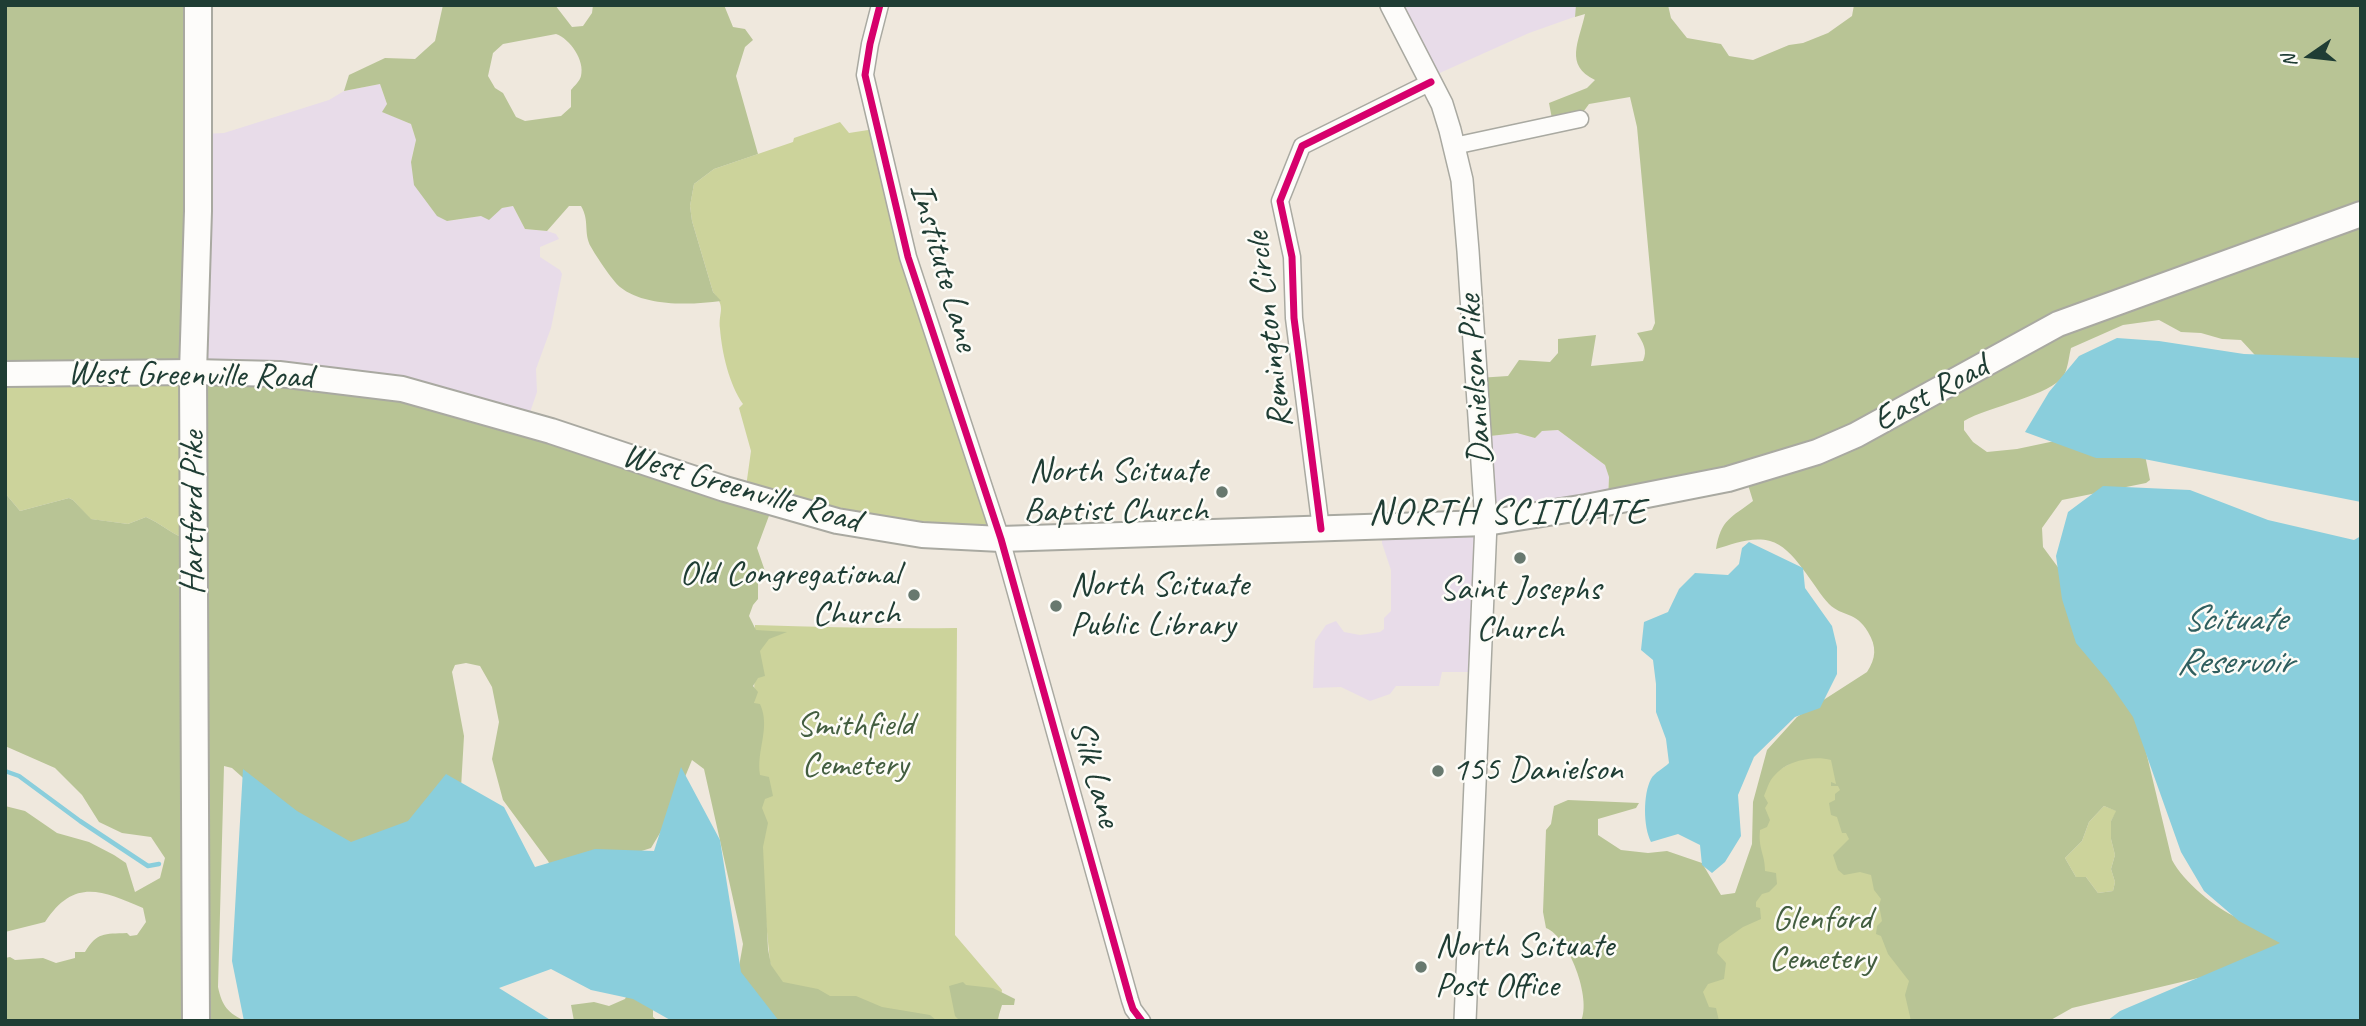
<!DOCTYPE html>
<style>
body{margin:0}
#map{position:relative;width:2366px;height:1026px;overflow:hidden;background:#efe8dd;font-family:Caveat,sans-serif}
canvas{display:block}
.frame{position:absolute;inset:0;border:7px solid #1f3d34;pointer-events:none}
.north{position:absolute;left:2275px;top:21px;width:70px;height:70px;-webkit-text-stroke:5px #fdfcf7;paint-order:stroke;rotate:256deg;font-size:19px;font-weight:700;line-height:28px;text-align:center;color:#1f3d34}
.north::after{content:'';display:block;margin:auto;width:24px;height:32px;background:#1f3d34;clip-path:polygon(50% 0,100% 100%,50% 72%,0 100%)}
</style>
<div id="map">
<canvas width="2366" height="1026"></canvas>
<div class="frame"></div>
<div class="north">N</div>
</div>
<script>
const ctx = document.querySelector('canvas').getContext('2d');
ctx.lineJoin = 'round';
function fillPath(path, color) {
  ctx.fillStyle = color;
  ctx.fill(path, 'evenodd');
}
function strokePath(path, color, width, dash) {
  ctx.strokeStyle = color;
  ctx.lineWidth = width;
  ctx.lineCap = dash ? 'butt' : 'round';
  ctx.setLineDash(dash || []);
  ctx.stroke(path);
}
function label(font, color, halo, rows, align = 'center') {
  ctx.font = font + ' Caveat,sans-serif';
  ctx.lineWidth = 5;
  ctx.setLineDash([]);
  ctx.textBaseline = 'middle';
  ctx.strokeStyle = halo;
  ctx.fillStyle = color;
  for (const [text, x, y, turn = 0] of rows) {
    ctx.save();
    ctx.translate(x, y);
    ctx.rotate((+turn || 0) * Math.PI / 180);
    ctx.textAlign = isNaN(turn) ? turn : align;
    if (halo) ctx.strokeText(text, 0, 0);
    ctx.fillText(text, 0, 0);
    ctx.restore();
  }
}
const built = new Path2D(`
 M 1394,5 L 1576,5 L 1577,16 L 1529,33 L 1433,76 Z
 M 380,84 L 387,104 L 383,112 L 411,124 L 416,140 L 411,162 L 447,221 L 481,216 L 502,208 L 513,206 L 525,229 L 547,231 L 556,234 L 559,239 L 540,247 L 540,257 L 560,270 L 562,274 L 551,328 L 536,369 L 537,392 L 527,421 L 199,375 L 203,134 L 224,133 L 329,100 L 344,91 Z
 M 1558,430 L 1605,465 L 1609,477 L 1608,501 L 1488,522 L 1481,437 L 1517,433 L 1535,438 L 1542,431 Z
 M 1482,523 L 1476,672 L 1442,672 L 1439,686 L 1396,686 L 1390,694 L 1370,701 L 1341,687 L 1313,688 L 1315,641 L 1326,625 L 1336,621 L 1344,632 L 1360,635 L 1380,632 L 1384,629 L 1384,618 L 1391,611 L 1391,570 L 1382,543 L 1382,528 Z`);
const green = new Path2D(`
 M 840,122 L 849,133 L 881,128 L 921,279 L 998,538 L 745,494 L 751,451 L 739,408 L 743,404 C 729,384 722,353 720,329 C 718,311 727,309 713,292 L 692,221 L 690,206 L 694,184 L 714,169 L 793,142 L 794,138 Z
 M 5,374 L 198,375 L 183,538 C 169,532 160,523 146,517 L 128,524 L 90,519 L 73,500 L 69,498 L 20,511 L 5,493 Z
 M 755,625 C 822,627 889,629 957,628 L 955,935 L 1002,990 L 998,1021 L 869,1021 L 776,986 L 770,962 L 753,790 Z
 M 1835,739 L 1933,1021 L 1706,1021 L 1674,955 L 1746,919 L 1766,777 Z
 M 2104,806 L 2117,811 L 2111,821 L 2111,839 L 2115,855 L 2111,869 L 2115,882 L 2113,891 L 2098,893 L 2086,877 L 2076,877 L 2065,858 L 2082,841 L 2089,822 Z`);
const forest = new Path2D(`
 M 5,5 L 203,5 L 198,371 L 342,380 L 773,505 L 757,548 L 766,574 L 758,580 L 758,599 L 753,605 L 749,616 L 756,630 L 787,632 L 769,639 L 760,651 L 765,676 L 758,678 L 753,686 L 758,692 L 754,703 L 760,704 C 771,728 756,750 760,775 L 769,777 L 773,796 L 765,799 L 762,808 L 768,823 L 763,847 L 768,949 L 771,965 L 783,982 L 818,989 L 830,996 L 856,996 L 882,1007 L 930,1015 L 937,1021 L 773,1021 L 738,972 L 743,944 L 738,921 L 704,769 L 692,760 L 666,823 L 651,848 L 632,854 L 561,887 L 548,861 L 503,800 L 492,759 L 499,722 L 492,687 L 480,666 L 466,663 L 455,665 L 452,672 L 464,736 L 461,788 L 383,872 L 250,784 L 232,768 L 224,766 L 218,987 C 222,1006 228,1013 245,1021 L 5,1021 L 5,958 L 10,957 L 15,960 L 43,958 L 56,963 L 75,958 L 75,952 L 85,952 C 97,932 104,934 127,933 L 130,936 L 137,935 L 146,922 L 143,908 C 101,890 74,878 45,922 L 5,932 L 5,806 L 25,811 L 57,833 L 89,842 L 114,855 L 126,863 L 135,892 L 160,878 L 165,858 L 151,837 L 122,833 L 99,822 L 82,795 L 55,768 L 5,746 L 5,493 L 20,511 L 69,498 L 73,500 L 91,519 L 128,524 L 146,517 C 160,523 169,532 183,538 L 197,375 L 5,374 Z
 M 443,5 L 555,5 L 572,27 L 583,26 L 592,13 L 593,5 L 724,5 L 733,27 L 745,29 L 753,40 L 745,47 L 736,76 L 758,154 L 714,169 L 694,184 L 690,206 L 692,221 L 713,292 L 721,301 C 691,305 645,307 620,287 C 612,280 596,256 591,247 C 583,233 590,221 581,206 L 569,206 L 547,231 L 525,229 L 513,206 L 502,208 L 489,220 L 481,216 L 447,221 L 437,216 L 414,185 L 411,162 L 416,140 L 411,124 L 382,112 L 387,104 L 380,84 L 344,91 L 349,75 L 385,58 L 415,59 L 435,41 ZM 556,34 C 570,39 585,60 581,76 C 580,81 574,86 571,90 L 571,107 L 561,116 L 525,121 L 516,117 L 503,93 L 495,88 L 488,76 L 493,53 L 503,44 Z
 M 1576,5 L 1668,5 L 1671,18 L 1687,38 L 1721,44 L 1729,56 L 1753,60 L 1789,45 L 1803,43 L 1828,33 L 1852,16 L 1854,5 L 2361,5 L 2361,386 L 2266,367 L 2241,340 L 2222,339 L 2201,333 L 2181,332 L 2159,320 L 2123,325 L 2071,348 C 2069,356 2068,368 2064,375 C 2051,396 1989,406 1964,421 L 1964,430 L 1973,442 L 1987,452 L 2017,449 L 2088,434 L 2145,455 L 2150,480 L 2146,483 L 2062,500 L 2042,528 L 2043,547 L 2060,570 L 2136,710 L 2172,860 C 2183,881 2216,909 2238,918 C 2253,924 2271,925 2287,928 L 2274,960 L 2072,1008 L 2049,1021 L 1911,1021 L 1905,995 L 1909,981 L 1888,954 L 1881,936 L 1876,934 L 1877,926 L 1882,921 L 1879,905 L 1881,899 L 1874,890 L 1871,875 L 1860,872 L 1844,875 L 1838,870 L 1833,855 L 1849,839 L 1846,833 L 1842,833 L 1837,817 L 1831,815 L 1829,803 L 1835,800 L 1835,794 L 1840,790 L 1838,786 L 1831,786 L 1831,782 L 1836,784 L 1831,760 C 1813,755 1786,761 1774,776 C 1769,781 1767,789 1764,796 L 1768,803 L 1765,808 L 1770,820 L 1767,827 L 1760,830 C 1758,849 1765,854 1765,871 L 1776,873 L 1777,884 L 1769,892 L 1762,894 L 1756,902 L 1756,907 L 1760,908 L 1761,919 L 1743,927 L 1719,944 L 1717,953 L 1726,963 L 1724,979 L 1708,984 L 1703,992 L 1709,1007 L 1716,1008 L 1719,1021 L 1581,1021 C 1592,999 1569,937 1546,928 L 1543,912 L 1546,830 L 1551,824 L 1554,806 L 1568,800 L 1639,803 L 1636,808 L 1598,819 L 1598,835 L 1621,850 L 1648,853 L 1667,851 L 1702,863 L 1721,895 L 1735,893 L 1752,844 L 1753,802 L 1767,750 L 1797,717 L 1867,672 C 1876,658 1877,647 1868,632 C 1856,611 1842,617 1829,604 C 1813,587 1794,547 1770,541 C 1752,536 1733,544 1716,549 C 1721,519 1731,518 1753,501 L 1745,475 L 1608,501 L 1609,477 L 1605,465 L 1558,430 L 1542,431 L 1535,438 L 1517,433 L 1481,437 L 1478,378 L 1508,376 L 1519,360 L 1550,362 L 1558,353 L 1558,339 L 1596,335 L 1591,366 L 1643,361 C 1648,350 1643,343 1637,333 L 1652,330 L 1655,323 L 1637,127 L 1630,97 L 1589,104 L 1578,119 L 1553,124 L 1549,103 L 1587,88 L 1595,80 C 1564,65 1579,42 1585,14 L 1575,17 ZM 2104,806 L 2116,811 L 2111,821 L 2111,839 L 2115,855 L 2111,869 L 2115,882 L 2113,891 L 2098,893 L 2086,877 L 2076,877 L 2065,858 L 2082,841 L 2089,822 Z
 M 963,982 L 966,985 L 993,988 L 1015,999 L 1014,1005 L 1002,1005 L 997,1021 L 960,1021 L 955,1016 L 949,986 Z
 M 629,990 L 653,1000 L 653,1017 L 658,1021 L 574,1021 L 571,1005 L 594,1002 L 609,1006 L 625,999 Z`);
const water = new Path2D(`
 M 2117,338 L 2159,341 L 2244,354 L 2361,358 L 2361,502 L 2139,458 L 2096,458 L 2025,432 L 2049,392 L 2079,356 Z
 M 2103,486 L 2190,490 L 2268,520 L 2354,540 L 2361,536 L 2361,1021 L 2107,1021 L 2120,1011 L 2280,943 L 2239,921 L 2204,891 L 2181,852 L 2133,717 L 2108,681 L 2076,643 L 2062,599 L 2056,556 L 2068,512 Z
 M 1749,542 L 1803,568 L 1805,588 L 1832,626 L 1837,647 L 1837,674 L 1820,708 L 1795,717 L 1754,757 L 1738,795 L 1741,836 L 1725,862 L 1712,873 L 1702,865 L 1700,845 L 1678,834 L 1651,842 C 1643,827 1643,794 1651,779 C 1654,773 1664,768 1669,763 L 1666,739 L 1656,712 L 1656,684 L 1653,660 L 1641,650 L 1644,622 L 1668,612 L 1679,589 L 1695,573 L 1728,575 L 1739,564 L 1742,548 Z
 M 681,767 L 720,840 L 741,972 L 779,1021 L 672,1021 L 633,999 L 591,990 L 551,969 L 499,988 L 552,1021 L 244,1021 L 232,961 L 243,769 L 297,811 L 351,842 L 408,821 L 446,774 L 504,807 L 535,867 L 595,849 L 654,851 Z`);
const stream = new Path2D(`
 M 5,771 L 19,776 L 80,821 L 148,866 L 159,864`);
const minor = new Path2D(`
 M 880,5 L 870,44 L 865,75 L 908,257 L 1001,539 L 1130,1000 L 1133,1009 L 1142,1021
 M 1454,146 L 1580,119
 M 1321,529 L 1294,318 L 1292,257 L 1280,201 L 1302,146 L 1431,82`);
const secondary = new Path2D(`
 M 1391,5 L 1442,104 L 1450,130 L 1462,180 L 1468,251 L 1486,523 L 1465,1021`);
const primary = new Path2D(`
 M 5,374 L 193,372 L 279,374 L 402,389 L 551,431 L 725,489 L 837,521 L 922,535 L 1001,539 L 1486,523 L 1586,507 L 1728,479 L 1817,452 L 1856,435 L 2058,324 L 2361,214`);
const trunk = new Path2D(`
 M 196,1021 L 193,372 L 198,211 L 198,5`);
const cycleway = new Path2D(`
 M 880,5 L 870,44 L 865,75 L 908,257 L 1001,539 L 1130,1000 L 1133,1009 L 1142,1021
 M 1321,529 L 1294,318 L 1292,257 L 1280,201 L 1302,146 L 1431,82`);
const markers = [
 [1222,492,7,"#68796f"],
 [1520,558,7,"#68796f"],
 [914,595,7,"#68796f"],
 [1056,606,7,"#68796f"],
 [1438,771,7,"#68796f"],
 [1421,967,7,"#68796f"]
];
const streetNames = [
 ["Institute Lane",943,267,74],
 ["Remington Circle",1270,330,-97],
 ["West Greenville Road",190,376,1],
 ["Danielson Pike",1476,380,-94],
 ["East Road",1931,394,-28],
 ["West Greenville Road",741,489,16],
 ["Hartford Pike",194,513,-90],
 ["Silk Lane",1094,774,74]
];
const poiNames = [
 ["North Scituate",1208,472,"right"],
 ["Baptist Church",1208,512,"right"],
 ["Old Congregational",900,575,"right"],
 ["Church",900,615,"right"],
 ["North Scituate",1070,586],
 ["Public Library",1070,626],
 ["Saint Josephs",1520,590,"center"],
 ["Church",1520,630,"center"],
 ["155 Danielson",1452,771],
 ["North Scituate",1435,947],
 ["Post Office",1435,987]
];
const parkNames = [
 ["Smithfield",855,726],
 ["Cemetery",855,766],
 ["Glenford",1822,920],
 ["Cemetery",1822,960]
];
const waterNames = [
 ["Scituate",2234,620],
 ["Reservoir",2234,663]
];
const quarterNames = [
 ["NORTH SCITUATE",1508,513]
];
fillPath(built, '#e8dce9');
fillPath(green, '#ccd39b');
fillPath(forest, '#b8c495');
fillPath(water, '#8acedc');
strokePath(stream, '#8acedc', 4.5);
strokePath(minor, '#a9a9a1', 19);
strokePath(secondary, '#a9a9a1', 24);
strokePath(primary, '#a9a9a1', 28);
strokePath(trunk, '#a9a9a1', 30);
strokePath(minor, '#fdfcfa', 16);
strokePath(secondary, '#fdfcfa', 21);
strokePath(primary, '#fdfcfa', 24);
strokePath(trunk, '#fdfcfa', 26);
strokePath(cycleway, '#d6006c', 7);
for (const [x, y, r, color] of markers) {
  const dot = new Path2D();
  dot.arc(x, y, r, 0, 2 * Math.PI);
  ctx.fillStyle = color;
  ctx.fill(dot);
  strokePath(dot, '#fdfcf7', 2.5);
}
label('35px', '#1f3d34', '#fdfcf7', streetNames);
label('35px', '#1f3d34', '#fdfcf7', poiNames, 'left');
label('35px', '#435e40', '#fdfcf7', parkNames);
label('italic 37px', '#2f5e5e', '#fdfcf7', waterNames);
ctx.letterSpacing = '2px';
label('38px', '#1f3d34', '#fdfcf7', quarterNames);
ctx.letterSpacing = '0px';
</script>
